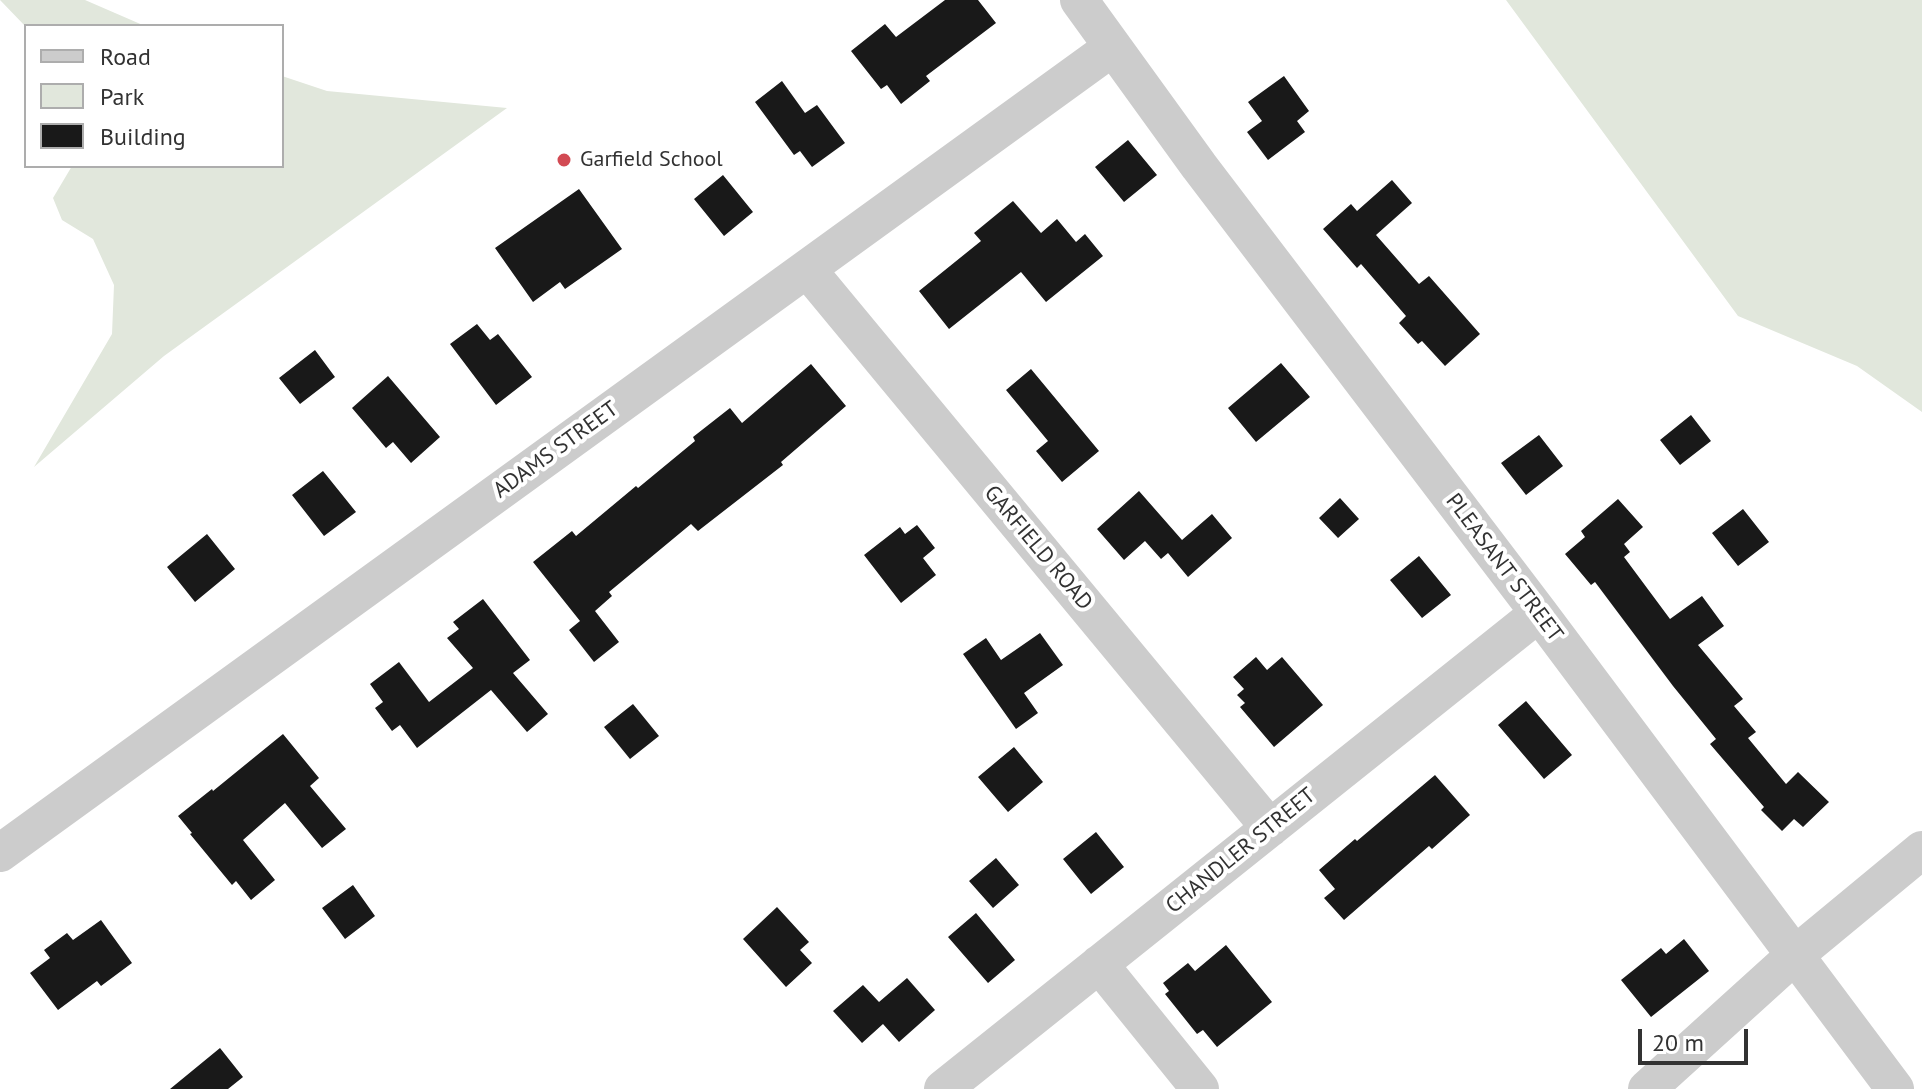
<!DOCTYPE html>
<style>
body{margin:0}
#map{position:relative;width:1922px;height:1089px;overflow:hidden;background:#fff;font-family:"PT Sans",sans-serif}
canvas{display:block}
.legend{position:absolute;left:24px;top:24px;width:260px;height:144px;box-sizing:border-box;background:#fff;border:2px solid #adadad;margin:0;padding:10px 14px;list-style:none;font-size:24px;color:#323232}
.legend li{display:flex;align-items:center;gap:16px;height:40px}
.legend b{width:40px;border:2px solid #adadad}
.scale{position:absolute;left:1638px;top:1029px;width:110px;height:36px;box-sizing:border-box;border:4px solid #323232;border-top:0;padding-left:10px;font-size:24px;line-height:28px;white-space:nowrap;color:#323232;-webkit-text-stroke:6px #fff;paint-order:stroke}
</style>
<div id="map">
<canvas width="1922" height="1089"></canvas>
<ul class="legend">
<li><b style="height:10px;background:#ccc"></b>Road</li>
<li><b style="height:22px;background:#e1e7dc"></b>Park</li>
<li><b style="height:22px;background:#191919"></b>Building</li>
</ul>
<div class="scale">20 m</div>
</div>
<script>
const ctx = document.querySelector('canvas').getContext('2d');
ctx.lineJoin = 'round';
function fillPath(path, color) {
  ctx.fillStyle = color;
  ctx.fill(path, 'evenodd');
}
function strokePath(path, color, width, dash) {
  ctx.strokeStyle = color;
  ctx.lineWidth = width;
  ctx.lineCap = dash ? 'butt' : 'round';
  ctx.setLineDash(dash || []);
  ctx.stroke(path);
}
function label(font, color, halo, rows, align = 'center') {
  ctx.font = font + ' "PT Sans",sans-serif';
  ctx.lineWidth = 8;
  ctx.setLineDash([]);
  ctx.textBaseline = 'middle';
  ctx.strokeStyle = halo;
  ctx.fillStyle = color;
  for (const [text, x, y, turn = 0] of rows) {
    ctx.save();
    ctx.translate(x, y);
    ctx.rotate((+turn || 0) * Math.PI / 180);
    ctx.textAlign = isNaN(turn) ? turn : align;
    if (halo) ctx.strokeText(text, 0, 0);
    ctx.fillText(text, 0, 0);
    ctx.restore();
  }
}
const green = new Path2D(`
 M 0,0 L 85,0 L 145,26 L 26,26 L 26,27 Z
 M 1506,0 L 1922,0 L 1922,412 L 1857,366 L 1738,316 Z
 M 282,76 L 327,91 L 507,108 L 164,356 L 34,467 L 112,334 L 114,285 L 93,239 L 62,220 L 53,198 L 72,166 L 282,166 Z`);
const building = new Path2D(`
 M 945,0 L 978,0 L 996,23 L 926,76 L 930,81 L 901,104 L 887,85 L 881,89 L 851,51 L 885,24 L 896,37 Z
 M 1284,76 L 1309,111 L 1297,121 L 1305,132 L 1268,160 L 1247,132 L 1262,121 L 1248,102 Z
 M 782,81 L 805,113 L 817,105 L 845,143 L 812,167 L 800,151 L 794,155 L 755,102 Z
 M 1128,140 L 1157,175 L 1124,202 L 1095,167 Z
 M 723,175 L 753,212 L 724,236 L 694,199 Z
 M 1392,180 L 1412,203 L 1376,235 L 1419,284 L 1429,276 L 1480,334 L 1445,366 L 1422,341 L 1418,344 L 1399,323 L 1406,316 L 1361,264 L 1357,268 L 1323,229 L 1351,204 L 1357,211 Z
 M 579,189 L 622,249 L 565,289 L 560,282 L 533,302 L 495,248 Z
 M 1013,201 L 1041,233 L 1057,219 L 1076,242 L 1085,234 L 1103,256 L 1046,302 L 1021,272 L 949,329 L 919,291 L 981,241 L 974,233 Z
 M 477,324 L 490,340 L 498,334 L 532,377 L 496,405 L 450,344 Z
 M 315,350 L 335,377 L 300,404 L 279,378 Z
 M 1281,363 L 1310,397 L 1256,442 L 1228,408 Z
 M 811,364 L 846,406 L 781,462 L 783,465 L 698,531 L 691,524 L 609,592 L 612,596 L 595,611 L 619,642 L 594,662 L 569,630 L 580,621 L 533,562 L 572,531 L 576,536 L 636,486 L 638,488 L 695,441 L 693,437 L 730,408 L 742,423 Z
 M 1031,369 L 1099,451 L 1062,482 L 1036,451 L 1048,441 L 1006,390 Z
 M 388,376 L 440,437 L 411,463 L 393,442 L 386,448 L 352,408 Z
 M 1691,415 L 1711,441 L 1680,465 L 1660,440 Z
 M 1539,435 L 1563,466 L 1526,495 L 1501,463 Z
 M 323,471 L 356,512 L 324,536 L 292,495 Z
 M 1139,491 L 1182,540 L 1212,514 L 1232,538 L 1188,577 L 1168,553 L 1161,559 L 1145,541 L 1124,560 L 1097,529 Z
 M 1340,498 L 1359,519 L 1338,538 L 1319,518 Z
 M 1618,499 L 1643,527 L 1624,544 L 1630,552 L 1624,557 L 1670,619 L 1702,596 L 1724,626 L 1698,645 L 1743,699 L 1734,706 L 1756,732 L 1748,738 L 1786,784 L 1798,772 L 1829,802 L 1803,827 L 1794,819 L 1782,831 L 1761,810 L 1764,807 L 1710,744 L 1716,739 L 1673,686 L 1595,582 L 1591,585 L 1565,554 L 1585,537 L 1581,531 Z
 M 1743,509 L 1769,542 L 1738,566 L 1712,533 Z
 M 917,525 L 935,548 L 923,558 L 936,575 L 901,603 L 864,555 L 900,527 L 905,534 Z
 M 207,534 L 235,569 L 195,602 L 167,567 Z
 M 1419,556 L 1451,595 L 1422,618 L 1390,580 Z
 M 483,599 L 530,660 L 513,673 L 548,714 L 527,732 L 491,690 L 417,748 L 400,725 L 392,731 L 375,708 L 383,702 L 370,684 L 399,662 L 429,702 L 473,668 L 447,638 L 459,629 L 453,622 Z
 M 1040,633 L 1063,665 L 1024,693 L 1038,713 L 1016,729 L 963,654 L 986,638 L 1001,660 Z
 M 1256,657 L 1267,670 L 1282,657 L 1323,705 L 1274,747 L 1240,707 L 1245,703 L 1237,695 L 1244,689 L 1233,677 Z
 M 1526,701 L 1572,755 L 1544,779 L 1498,725 Z
 M 633,704 L 659,736 L 630,759 L 604,727 Z
 M 283,734 L 319,778 L 310,786 L 346,829 L 322,848 L 285,803 L 243,840 L 275,880 L 251,900 L 236,881 L 232,885 L 190,834 L 192,833 L 178,816 L 212,789 L 213,791 Z
 M 1014,747 L 1043,782 L 1008,812 L 978,777 Z
 M 1435,775 L 1470,815 L 1432,849 L 1429,846 L 1344,920 L 1324,898 L 1335,889 L 1319,870 L 1355,839 L 1357,841 Z
 M 1096,832 L 1124,867 L 1091,894 L 1063,859 Z
 M 996,858 L 1019,885 L 993,908 L 969,881 Z
 M 353,885 L 375,916 L 345,939 L 322,908 Z
 M 777,907 L 809,942 L 800,950 L 812,963 L 786,987 L 743,939 Z
 M 976,913 L 1015,960 L 988,983 L 948,937 Z
 M 101,920 L 132,963 L 101,986 L 97,981 L 58,1010 L 30,973 L 50,958 L 44,950 L 67,933 L 73,940 Z
 M 1684,939 L 1709,971 L 1651,1017 L 1621,980 L 1661,948 L 1666,954 Z
 M 1226,945 L 1272,1002 L 1217,1047 L 1203,1030 L 1197,1034 L 1165,994 L 1169,991 L 1163,983 L 1188,963 L 1195,971 Z
 M 907,978 L 935,1010 L 899,1042 L 883,1024 L 862,1043 L 833,1011 L 863,985 L 879,1002 Z
 M 220,1048 L 243,1077 L 228,1089 L 170,1089 Z`);
const minor = new Path2D(`
 M 1079,0 L 1199,166 L 1539,613 L 1895,1089
 M 807,269 L 1270,828
 M 0,853 L 1113,47
 M 1099,964 L 1200,1089
 M 943,1089 L 1539,613
 M 1647,1089 L 1795,955 L 1922,850`);
const markers = [
 [564,160,8,"#d24a53"]
];
const poiNames = [
 ["Garfield School",580,160]
];
const streetNames = [
 ["ADAMS STREET",556,450,-36],
 ["GARFIELD ROAD",1038,548,50],
 ["PLEASANT STREET",1504,568,53],
 ["CHANDLER STREET",1241,851,-39]
];
fillPath(green, '#e1e7dc');
fillPath(building, '#191919');
strokePath(minor, '#ccc', 38);
for (const [x, y, r, color] of markers) {
  const dot = new Path2D();
  dot.arc(x, y, r, 0, 2 * Math.PI);
  ctx.fillStyle = color;
  ctx.fill(dot);
  strokePath(dot, '#fff', 3);
}
label('22px', '#323232', '#fff', poiNames, 'left');
label('22px', '#323232', '#fff', streetNames);
</script>
